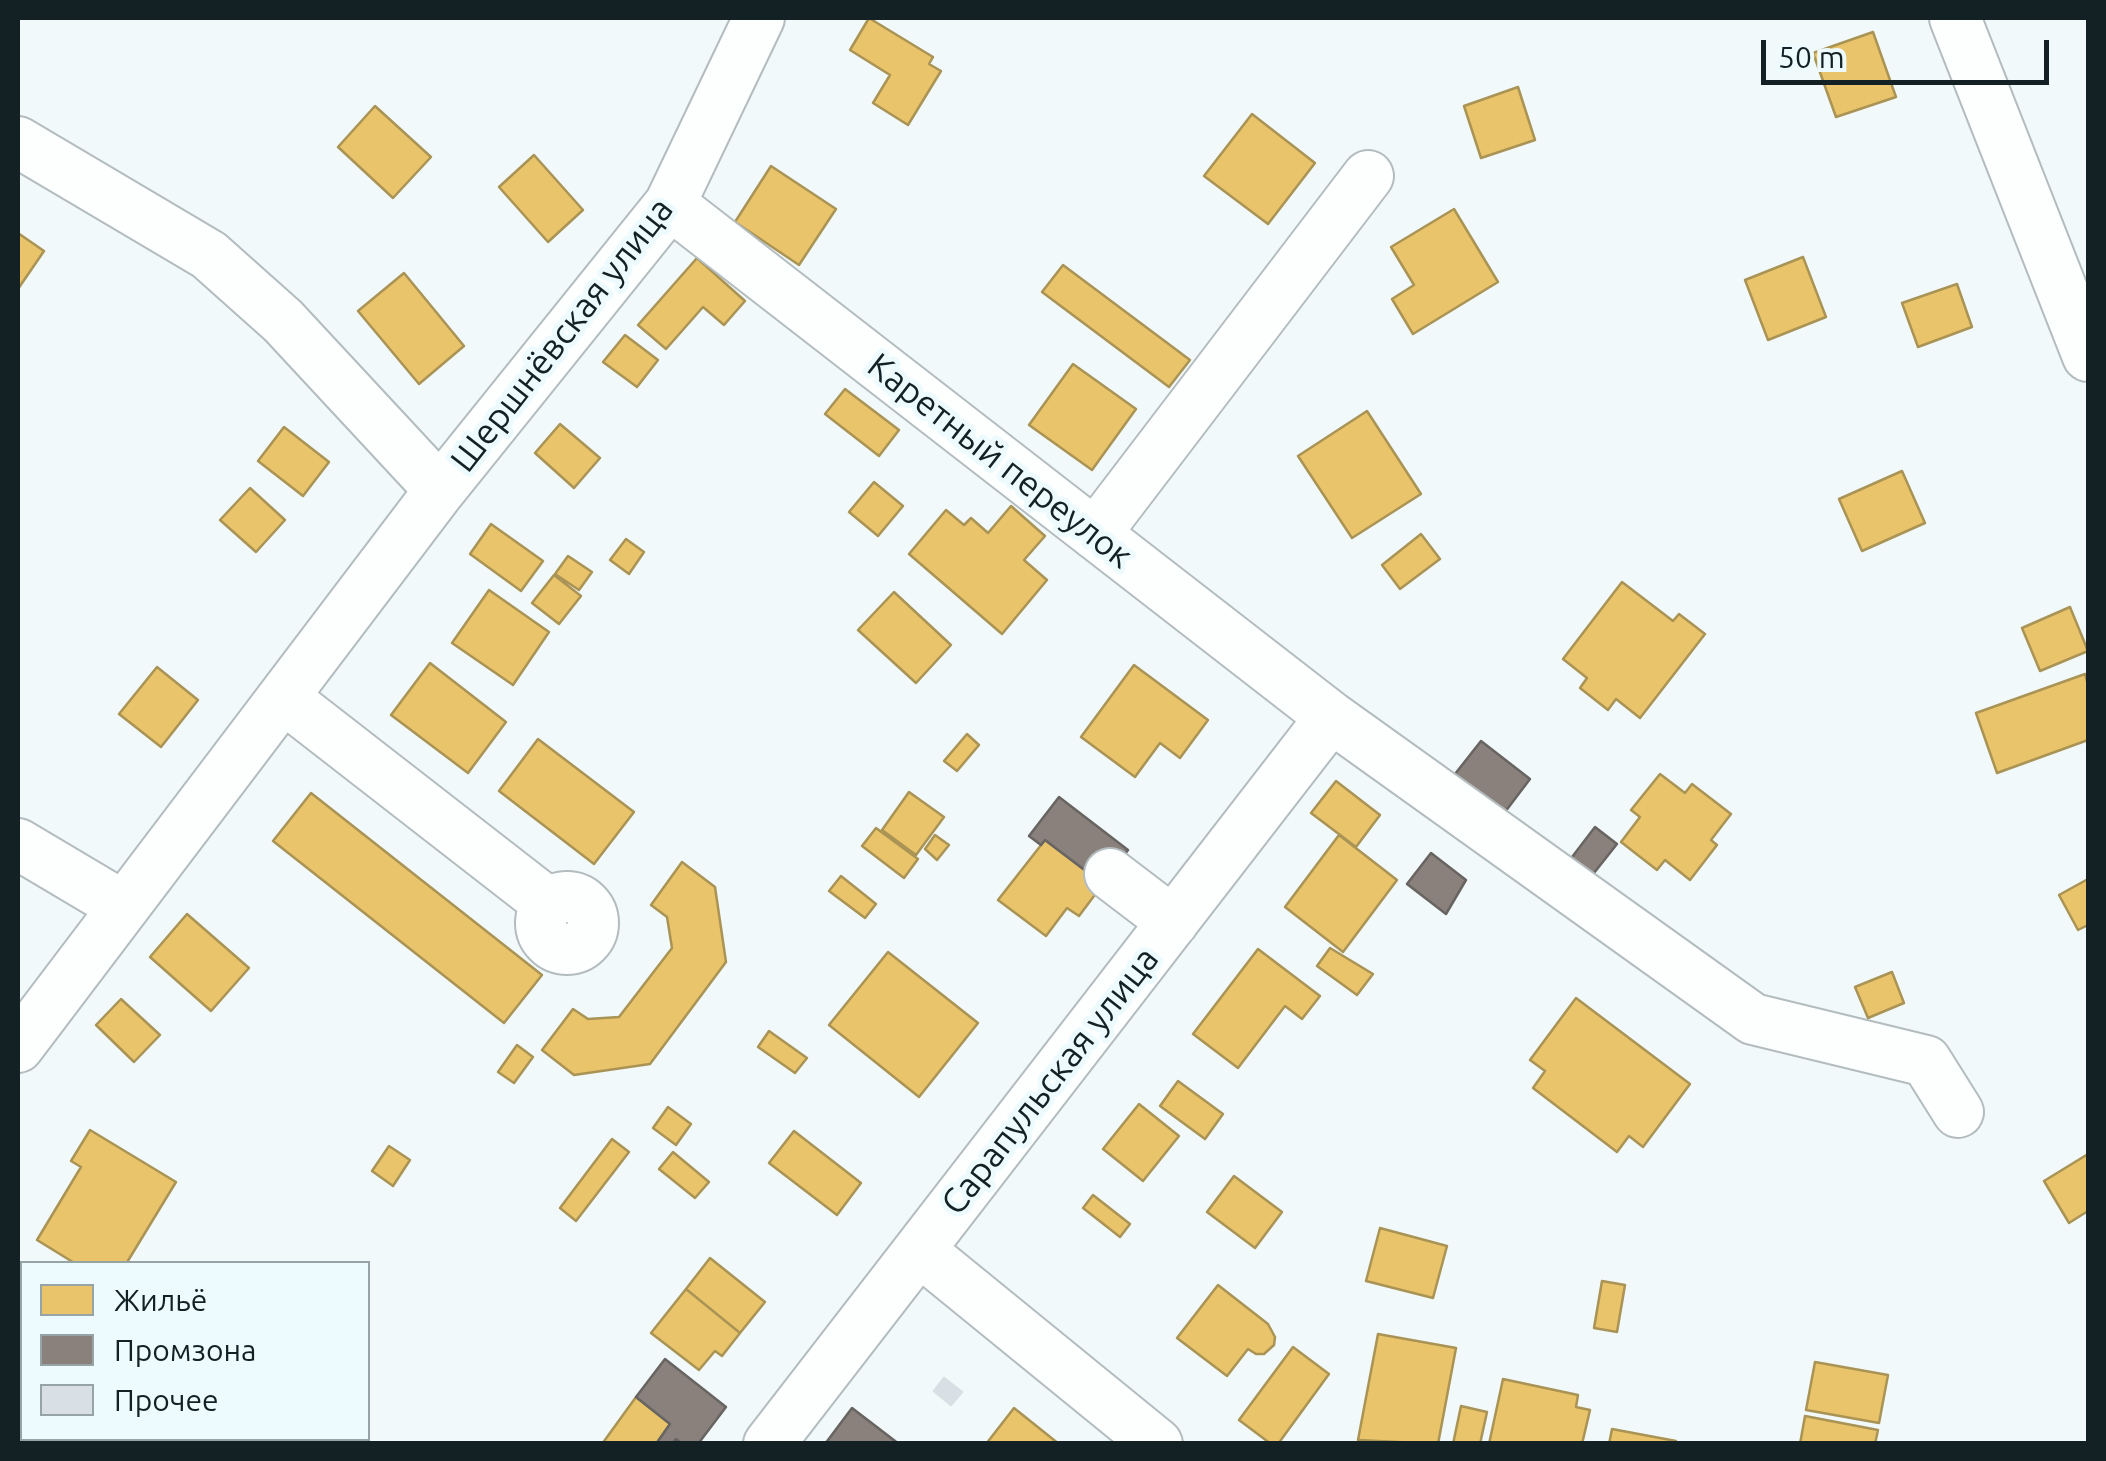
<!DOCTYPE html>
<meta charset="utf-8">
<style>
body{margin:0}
#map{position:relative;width:2106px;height:1461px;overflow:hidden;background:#f2f9fa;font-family:Ubuntu,sans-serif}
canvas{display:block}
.frame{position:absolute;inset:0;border:20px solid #142124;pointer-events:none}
.legend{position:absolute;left:20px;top:1261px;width:350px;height:180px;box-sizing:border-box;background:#eefbfe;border:2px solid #97a4a7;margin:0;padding:12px 18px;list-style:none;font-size:30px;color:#142124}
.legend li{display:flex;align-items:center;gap:20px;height:50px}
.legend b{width:50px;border:2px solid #97a4a7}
.scale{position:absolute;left:1761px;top:40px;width:288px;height:45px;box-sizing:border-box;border:5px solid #142124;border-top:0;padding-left:12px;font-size:30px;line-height:35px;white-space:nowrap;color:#142124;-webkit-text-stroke:8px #eefbfe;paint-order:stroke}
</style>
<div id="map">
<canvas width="2106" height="1461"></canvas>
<div class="frame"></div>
<ul class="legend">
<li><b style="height:28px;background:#e9c46a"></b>Жильё</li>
<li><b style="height:28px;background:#8a817c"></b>Промзона</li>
<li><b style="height:28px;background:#d8e0e5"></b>Прочее</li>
</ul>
<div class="scale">50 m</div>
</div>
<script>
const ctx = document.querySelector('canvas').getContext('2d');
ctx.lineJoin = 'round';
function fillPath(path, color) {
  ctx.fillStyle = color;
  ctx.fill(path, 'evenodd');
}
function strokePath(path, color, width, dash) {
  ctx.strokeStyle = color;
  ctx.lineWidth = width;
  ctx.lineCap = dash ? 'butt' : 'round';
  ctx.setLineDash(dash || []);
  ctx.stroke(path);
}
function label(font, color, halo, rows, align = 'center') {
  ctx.font = font + ' Ubuntu,sans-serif';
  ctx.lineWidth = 10;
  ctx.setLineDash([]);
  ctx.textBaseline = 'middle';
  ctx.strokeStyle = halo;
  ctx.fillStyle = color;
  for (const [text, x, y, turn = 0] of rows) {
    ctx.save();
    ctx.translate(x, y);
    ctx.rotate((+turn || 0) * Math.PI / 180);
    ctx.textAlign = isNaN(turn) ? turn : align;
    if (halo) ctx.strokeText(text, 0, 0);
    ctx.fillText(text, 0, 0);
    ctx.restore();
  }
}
const homes = new Path2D(`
 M 869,18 L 933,57 L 929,64 L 941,71 L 908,125 L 873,103 L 890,75 L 850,50 Z
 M 1873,32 L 1896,97 L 1836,117 L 1813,53 Z
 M 1518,87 L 1535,140 L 1481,158 L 1464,106 Z
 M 375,106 L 431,157 L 393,198 L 338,147 Z
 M 1252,114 L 1315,163 L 1268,224 L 1204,176 Z
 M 534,155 L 583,210 L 548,242 L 499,187 Z
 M 771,166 L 836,209 L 799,265 L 735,222 Z
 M 1454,209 L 1498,282 L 1413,334 L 1392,299 L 1414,285 L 1391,247 Z
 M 18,233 L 44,251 L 18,289 Z
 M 1803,257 L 1826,317 L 1768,340 L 1745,280 Z
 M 697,258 L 745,301 L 724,325 L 703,307 L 666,349 L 638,325 Z
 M 1063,265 L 1190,360 L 1169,387 L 1042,292 Z
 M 404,273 L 464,346 L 419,384 L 358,311 Z
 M 1957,284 L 1972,327 L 1918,347 L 1902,303 Z
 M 625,335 L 658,360 L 637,387 L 603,362 Z
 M 1073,364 L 1136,409 L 1092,470 L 1029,425 Z
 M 845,389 L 899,430 L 879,456 L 825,414 Z
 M 1367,411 L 1421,494 L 1352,538 L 1298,456 Z
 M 560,424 L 600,458 L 574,488 L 535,453 Z
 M 284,427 L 329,462 L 303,496 L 258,461 Z
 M 1902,471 L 1925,523 L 1862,551 L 1839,499 Z
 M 874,482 L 903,506 L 878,536 L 849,512 Z
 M 250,488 L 285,520 L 256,552 L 220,520 Z
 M 1011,506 L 1045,536 L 1024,560 L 1047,580 L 1002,634 L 909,554 L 946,510 L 964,525 L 971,518 L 988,533 Z
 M 491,524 L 543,561 L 521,591 L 470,554 Z
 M 1421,534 L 1440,559 L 1400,589 L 1382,565 Z
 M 626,539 L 644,552 L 629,574 L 610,560 Z
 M 568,556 L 592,572 L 579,590 L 555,574 Z
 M 554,575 L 581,596 L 559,624 L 532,603 Z
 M 1622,582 L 1673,621 L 1679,614 L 1705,634 L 1640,718 L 1616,699 L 1608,710 L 1580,688 L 1587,678 L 1563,659 Z
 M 489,590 L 549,632 L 513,685 L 452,643 Z
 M 894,592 L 951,645 L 916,683 L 858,630 Z
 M 2070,607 L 2088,651 L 2040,671 L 2022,628 Z
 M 430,663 L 506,722 L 468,773 L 391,715 Z
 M 1134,665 L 1208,720 L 1180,758 L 1160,743 L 1135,777 L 1081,737 Z
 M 157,667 L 198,700 L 161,747 L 119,714 Z
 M 2085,674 L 2088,685 L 2088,740 L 1997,773 L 1976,713 Z
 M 967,734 L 979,745 L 957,771 L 944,761 Z
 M 538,739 L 634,812 L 594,864 L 499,791 Z
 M 1660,774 L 1685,793 L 1692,784 L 1731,814 L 1711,840 L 1717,845 L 1690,880 L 1665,860 L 1657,870 L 1621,842 L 1640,817 L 1631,810 Z
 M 1336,781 L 1380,815 L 1356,847 L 1311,813 Z
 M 909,792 L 944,817 L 916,855 L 882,830 Z
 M 311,793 L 542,975 L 504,1023 L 273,841 Z
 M 876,828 L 918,859 L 904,878 L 862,846 Z
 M 935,835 L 949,845 L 937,860 L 925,849 Z
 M 1339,835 L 1397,880 L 1343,952 L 1285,907 Z
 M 1045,840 L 1103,884 L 1079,916 L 1067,908 L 1046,936 L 998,900 Z
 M 682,862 L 715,887 L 726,962 L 650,1064 L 574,1075 L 542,1050 L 573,1009 L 588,1019 L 619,1017 L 672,948 L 667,917 L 651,905 Z
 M 841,876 L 876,904 L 865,918 L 829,891 Z
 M 2088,879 L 2088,925 L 2078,930 L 2059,895 Z
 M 187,914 L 249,968 L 211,1011 L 150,957 Z
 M 1330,948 L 1373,974 L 1357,995 L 1317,966 Z
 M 1258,949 L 1320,996 L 1302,1019 L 1285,1006 L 1238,1068 L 1193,1034 Z
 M 888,952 L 978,1023 L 919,1097 L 829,1025 Z
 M 1892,972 L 1904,1003 L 1868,1018 L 1855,987 Z
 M 1576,998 L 1690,1084 L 1643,1147 L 1629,1136 L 1617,1152 L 1533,1088 L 1545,1071 L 1530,1060 Z
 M 121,999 L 160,1035 L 134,1062 L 96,1025 Z
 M 769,1031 L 807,1058 L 795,1073 L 758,1047 Z
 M 517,1045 L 533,1057 L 514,1083 L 498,1072 Z
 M 1178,1081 L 1223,1114 L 1205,1139 L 1160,1106 Z
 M 1139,1104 L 1179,1136 L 1143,1181 L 1103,1149 Z
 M 668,1107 L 691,1124 L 676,1145 L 653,1128 Z
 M 90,1130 L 176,1182 L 126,1264 L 76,1264 L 37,1240 L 81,1167 L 71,1161 Z
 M 794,1131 L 861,1183 L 837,1215 L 769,1163 Z
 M 612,1139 L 629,1152 L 576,1221 L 560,1208 Z
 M 389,1146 L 410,1160 L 393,1186 L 372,1171 Z
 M 673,1152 L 709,1182 L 695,1198 L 659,1169 Z
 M 2088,1154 L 2088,1211 L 2069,1223 L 2044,1181 Z
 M 1234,1176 L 1282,1212 L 1255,1248 L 1207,1212 Z
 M 1093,1195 L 1130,1224 L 1120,1237 L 1083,1208 Z
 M 1380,1228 L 1447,1246 L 1433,1298 L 1366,1281 Z
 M 710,1258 L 765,1302 L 740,1333 L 686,1289 Z
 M 1602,1281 L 1625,1285 L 1617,1332 L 1594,1328 Z
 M 1218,1285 L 1268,1324 L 1275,1337 L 1274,1345 L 1264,1354 L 1256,1354 L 1248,1349 L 1227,1376 L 1177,1338 Z
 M 686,1289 L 740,1333 L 722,1356 L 715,1351 L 699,1370 L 651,1333 Z
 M 1378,1334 L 1456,1348 L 1438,1444 L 1358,1440 Z
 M 1293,1347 L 1329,1374 L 1278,1444 L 1271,1444 L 1239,1420 Z
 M 1815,1362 L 1888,1375 L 1879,1423 L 1806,1410 Z
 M 1503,1379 L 1578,1395 L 1576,1407 L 1590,1410 L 1582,1444 L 1489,1444 Z
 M 636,1397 L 670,1424 L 656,1444 L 602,1444 Z
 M 1461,1406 L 1487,1412 L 1480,1444 L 1453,1444 Z
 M 1014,1408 L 1059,1444 L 986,1444 Z
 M 1805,1416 L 1878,1430 L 1875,1444 L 1800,1444 Z
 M 1612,1429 L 1676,1441 L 1676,1444 L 1609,1444 Z
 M 299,1438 L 358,1438 L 364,1444 L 295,1444 Z`);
const industry = new Path2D(`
 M 1481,741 L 1530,779 L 1505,812 L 1455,774 Z
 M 1059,797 L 1128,850 L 1103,884 L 1045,840 L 1041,845 L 1029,836 Z
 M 1595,827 L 1617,844 L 1590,878 L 1569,861 Z
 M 1431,853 L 1466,880 L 1446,914 L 1407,884 Z
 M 665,1359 L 726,1407 L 698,1444 L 682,1444 L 676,1439 L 672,1444 L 656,1444 L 670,1424 L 636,1397 Z
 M 852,1408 L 899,1444 L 825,1444 Z`);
const building = new Path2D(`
 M 944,1378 L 962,1392 L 951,1405 L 934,1391 Z`);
const minor = new Path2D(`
 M 1955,18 L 2088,356
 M 18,142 L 209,255 L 283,321 L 440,490
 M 670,204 L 1331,717 L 1753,1019 L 1926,1061 L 1958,1112
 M 1095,534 L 1368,176
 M 284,698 L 549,904
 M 18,844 L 124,907
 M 1110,874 L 1173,922
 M541 923a26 26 0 1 1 52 0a26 26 0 1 1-52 0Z
 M 18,1047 L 440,490 L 670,204 L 759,18
 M 919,1250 L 1157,1444
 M 769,1444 L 1331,717`);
const streetNames = [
 ["Шершнёвская улица",562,335,-52],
 ["Каретный переулок",1000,461,38],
 ["Сарапульская улица",1050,1081,-52]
];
fillPath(homes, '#e9c46a');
strokePath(homes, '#a99355', 2.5);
fillPath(industry, '#8a817c');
strokePath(industry, '#676462', 2.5);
fillPath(building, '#d8e0e5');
strokePath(building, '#d8e0e4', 2.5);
strokePath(minor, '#b3bcbf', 54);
strokePath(minor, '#fdfefe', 50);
label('35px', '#142124', '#eefbfe', streetNames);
</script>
